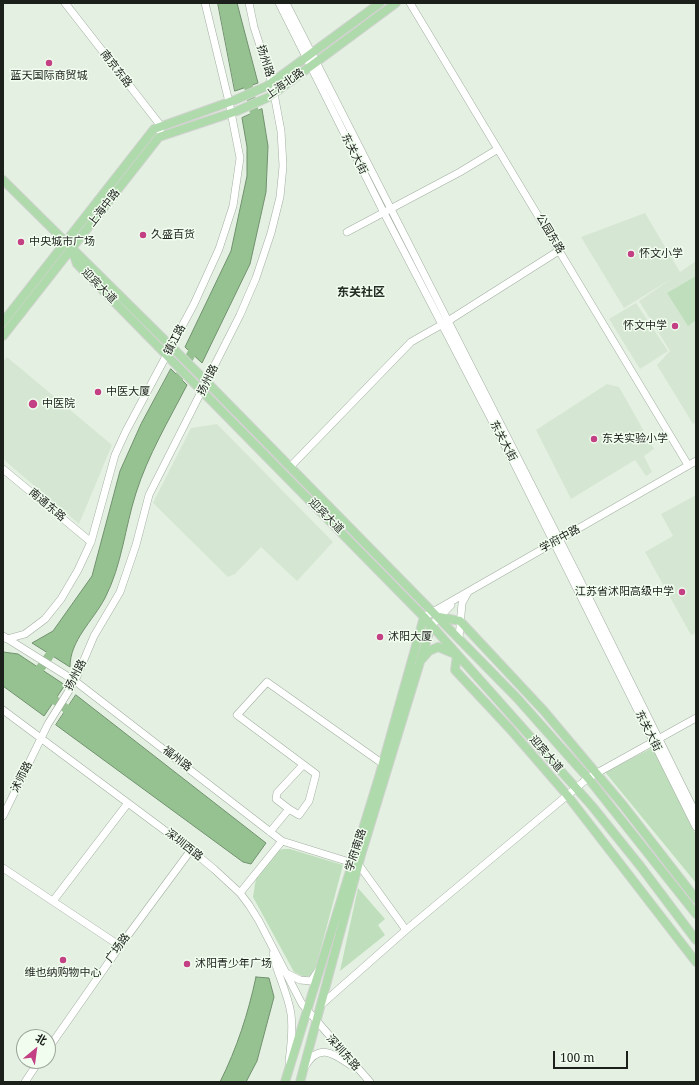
<!DOCTYPE html>
<meta charset="utf-8">
<style>
body{margin:0}
#map{position:relative;width:699px;height:1085px;overflow:hidden;background:#e4f0e2;font-family:"Noto Serif","Noto Sans SC",serif}
canvas{display:block}
.frame{position:absolute;inset:0;border:4px solid #1c201b;pointer-events:none}
.north{position:absolute;left:16px;top:1029px;width:40px;height:40px;box-sizing:border-box;background:#f1fdef;border:1px solid #9ca59a;border-radius:50%;rotate:29deg;font-size:11px;font-weight:700;line-height:16px;text-align:center;color:#1c201b}
.north::after{content:'';display:block;margin:auto;width:14px;height:18px;background:#c44084;clip-path:polygon(50% 0,100% 100%,50% 72%,0 100%)}
.scale{position:absolute;left:553px;top:1051px;width:75px;height:18px;box-sizing:border-box;border:2px solid #1c201b;border-top:0;padding-left:5px;font-size:12px;line-height:14px;white-space:nowrap;color:#1c201b;-webkit-text-stroke:3px #f1fdef;paint-order:stroke}
</style>
<div id="map">
<canvas width="699" height="1085"></canvas>
<div class="frame"></div>
<div class="north">北</div>
<div class="scale">100 m</div>
</div>
<script>
const ctx = document.querySelector('canvas').getContext('2d');
ctx.lineJoin = 'round';
function fillPath(path, color) {
  ctx.fillStyle = color;
  ctx.fill(path, 'evenodd');
}
function strokePath(path, color, width, dash) {
  ctx.strokeStyle = color;
  ctx.lineWidth = width;
  ctx.lineCap = dash ? 'butt' : 'round';
  ctx.setLineDash(dash || []);
  ctx.stroke(path);
}
function label(font, color, halo, rows, align = 'center') {
  ctx.font = font + ' "Noto Serif","Noto Sans SC",serif';
  ctx.lineWidth = 3;
  ctx.setLineDash([]);
  ctx.textBaseline = 'middle';
  ctx.strokeStyle = halo;
  ctx.fillStyle = color;
  for (const [text, x, y, turn = 0] of rows) {
    ctx.save();
    ctx.translate(x, y);
    ctx.rotate((+turn || 0) * Math.PI / 180);
    ctx.textAlign = isNaN(turn) ? turn : align;
    if (halo) ctx.strokeText(text, 0, 0);
    ctx.fillText(text, 0, 0);
    ctx.restore();
  }
}
const built = new Path2D(`
 M 645,213 L 680,272 L 696,261 L 696,422 L 693,424 L 657,365 L 670,351 L 639,301 L 671,279 L 624,308 L 581,237 Z
 M 636,303 L 668,351 L 640,369 L 609,319 Z
 M 7,357 L 112,445 L 79,524 L 3,459 L 3,362 Z
 M 607,384 L 619,387 L 654,449 L 644,456 L 652,472 L 646,476 L 635,460 L 571,499 L 536,430 Z
 M 217,424 L 333,542 L 297,581 L 261,547 L 235,574 L 228,577 L 153,503 L 191,428 Z
 M 696,495 L 696,633 L 691,635 L 645,552 L 673,536 L 661,514 Z`);
const green = new Path2D(`
 M 696,276 L 696,320 L 688,326 L 667,293 Z
 M 654,747 L 696,835 L 696,883 L 605,772 Z
 M 283,849 L 290,849 L 343,865 L 315,971 L 310,976 L 304,977 L 294,972 L 253,897 L 256,878 L 276,851 Z
 M 358,888 L 385,919 L 378,925 L 385,935 L 340,971 Z`);
const water = new Path2D(`
 M 218,3 L 237,3 L 258,83 L 235,91 Z
 M 262,109 L 268,146 L 266,192 L 250,264 L 202,363 L 185,347 L 231,251 L 247,176 L 247,147 L 242,118 Z
 M 171,369 L 187,385 C 169,420 148,455 136,493 C 125,527 122,565 105,598 C 93,621 70,640 70,667 L 32,643 L 53,631 L 92,576 L 120,471 L 141,424 Z
 M 3,652 L 18,654 L 65,685 L 44,716 L 3,686 Z
 M 76,695 L 266,843 L 251,864 L 243,862 L 56,725 Z
 M 256,977 L 269,978 L 274,997 L 257,1061 L 246,1082 L 220,1082 C 237,1048 248,1014 256,977 Z`);
const river = new Path2D(`
 M 246,76 L 257,124
 M 174,387 L 197,343
 M 34,677 L 57,645
 M 44,692 L 76,716`);
const minor = new Path2D(`
 M 65,3 L 161,126 L 160,131
 M 279,3 L 383,211 L 516,467 L 696,827
 M 286,3 L 580,580 L 696,814
 M 410,3 L 688,465
 M 347,232 L 460,172 L 498,149
 M 290,467 L 411,342 L 448,321 L 560,250
 M 3,469 L 91,542
 M 424,617 L 696,461
 M 431,626 L 451,605
 M 3,636 L 75,681 L 282,841 L 359,865 L 406,930
 M 459,638 L 462,603 L 468,592
 M 7,639 L 25,634 L 45,619 L 61,599 L 78,570 L 91,542 L 115,455 L 126,431 L 194,304 L 219,249 L 233,206 L 240,158 L 229,102 L 205,3
 M 3,710 L 191,850 L 214,869 L 240,893 L 249,905 L 259,921 L 302,1004 L 370,1082
 M 289,809 L 276,799 L 277,793 L 303,765
 M 3,816 L 48,724 L 75,681 L 94,636 L 120,592 L 136,545 L 149,495 L 240,315 L 256,278 L 271,233 L 280,197 L 283,166 L 281,131 L 272,83 L 254,27 L 249,3
 M 270,832 L 289,809 L 299,815 L 309,801 L 316,774 L 237,715 L 267,682 L 383,764
 M 3,868 L 120,946
 M 240,893 L 282,841
 M 53,901 L 128,803
 M 273,954 C 277,974 288,993 291,1014 C 293,1029 291,1046 289,1061
 M 286,973 L 300,980 L 311,981 L 318,971
 M 322,1004 L 406,930 L 588,778 L 696,718
 M 48,1049 L 120,946 L 191,850
 M 306,1065 C 320,1042 335,1055 352,1066
 M 25,1082 L 39,1061`);
const major = new Path2D(`
 M 3,180 L 199,374 L 517,698 L 588,778 L 696,914
 M 72,250 L 77,264 L 424,617 L 592,806 L 641,867 L 696,940
 M 3,322 L 154,129 L 235,100 L 267,86 L 380,3
 M 3,336 L 159,137 L 237,111 L 269,97 L 396,3
 M 439,617 L 460,621 L 544,711 L 623,805 L 696,899
 M 422,659 L 429,651 L 438,647 L 457,655 L 455,670 L 510,729 L 567,795 L 696,962
 M 285,1082 L 379,777 L 424,617
 M 300,1082 L 361,855 L 431,626`);
const markers = [
 [49,63,4,"#c44084"],
 [143,235,4,"#c44084"],
 [21,242,4,"#c44084"],
 [631,254,4,"#c44084"],
 [675,326,4,"#c44084"],
 [98,392,4,"#c44084"],
 [33,404,5,"#c44084"],
 [594,439,4,"#c44084"],
 [682,592,4,"#c44084"],
 [380,637,4,"#c44084"],
 [63,960,4,"#c44084"],
 [187,964,4,"#c44084"]
];
const streetNames = [
 ["扬州路",265,61,72],
 ["南京东路",116,69,52],
 ["上海北路",285,84,-35],
 ["东关大街",354,154,63],
 ["上海中路",104,208,-52],
 ["公园东路",550,234,59],
 ["迎宾大道",99,286,45],
 ["镇江路",175,340,-62],
 ["扬州路",208,380,-64],
 ["东关大街",503,441,62],
 ["南通东路",47,505,40],
 ["迎宾大道",326,516,45],
 ["学府中路",560,539,-29],
 ["扬州路",76,675,-63],
 ["东关大街",648,731,63],
 ["迎宾大道",546,754,49],
 ["福州路",177,759,38],
 ["沭师路",22,777,-63],
 ["深圳西路",184,845,38],
 ["学府南路",356,850,-72],
 ["广场路",118,948,-54],
 ["深圳东路",343,1053,48]
];
const poiNames = [
 ["蓝天国际商贸城",49,76,"center"],
 ["久盛百货",151,235],
 ["中央城市广场",29,242],
 ["怀文小学",639,254],
 ["怀文中学",667,326,"right"],
 ["中医大厦",106,392],
 ["中医院",42,404],
 ["东关实验小学",602,439],
 ["江苏省沭阳高级中学",674,592,"right"],
 ["沭阳大厦",388,637],
 ["沭阳青少年广场",195,964],
 ["维也纳购物中心",63,973,"center"]
];
const neighbourhoodNames = [
 ["东关社区",361,293]
];
fillPath(built, '#d5e7d3');
fillPath(green, '#bfdfbc');
fillPath(water, '#96c291');
strokePath(water, '#71916e', 1);
strokePath(river, '#96c291', 9);
strokePath(minor, '#a3afa2', 8);
strokePath(major, '#d2d2d1', 10);
strokePath(minor, '#fff', 7);
strokePath(major, '#afdaab', 8);
for (const [x, y, r, color] of markers) {
  const dot = new Path2D();
  dot.arc(x, y, r, 0, 2 * Math.PI);
  ctx.fillStyle = color;
  ctx.fill(dot);
  strokePath(dot, '#f1fdef', 1.5);
}
label('11px', '#1c201b', '#f1fdef', streetNames);
label('11px', '#1c201b', '#f1fdef', poiNames, 'left');
label('bold 12px', '#242d23', '#f1fdef', neighbourhoodNames);
</script>
